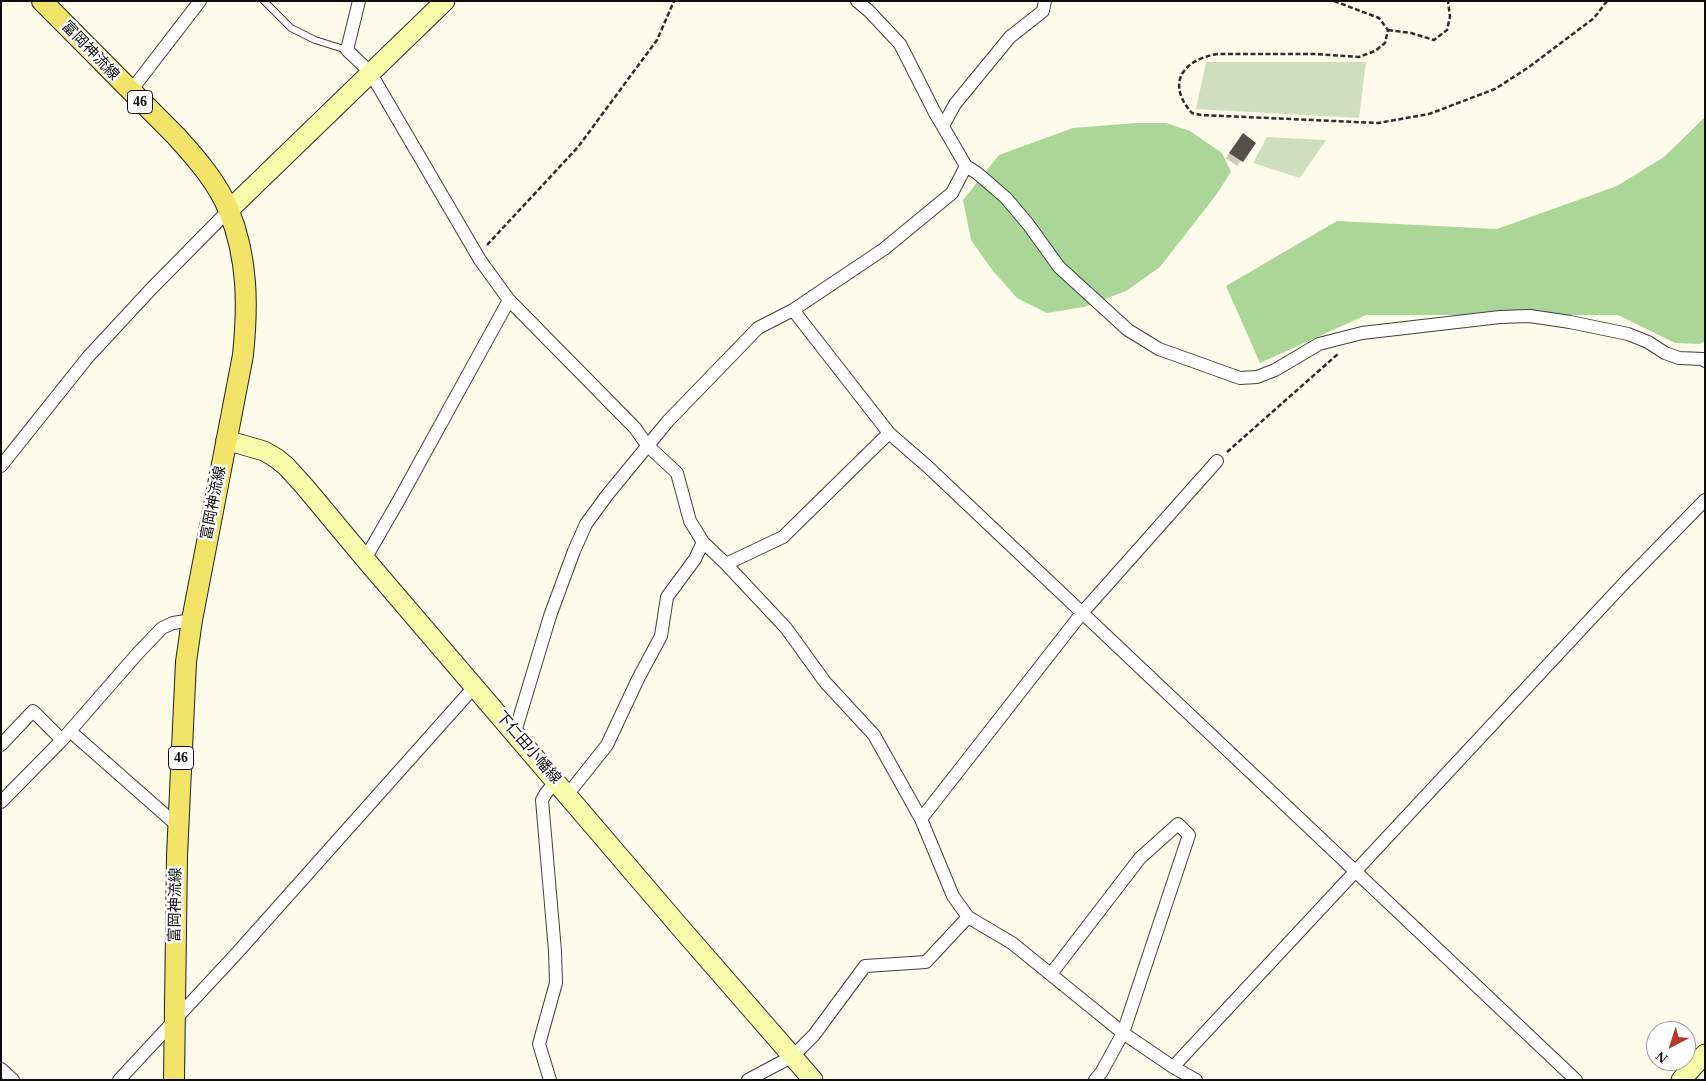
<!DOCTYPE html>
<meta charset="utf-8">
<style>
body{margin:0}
#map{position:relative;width:1706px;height:1081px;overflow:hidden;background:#fefdec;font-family:"Times New Roman",serif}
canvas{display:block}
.frame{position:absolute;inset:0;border:2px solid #0c0c0c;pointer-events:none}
.north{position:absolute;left:1646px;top:1021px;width:50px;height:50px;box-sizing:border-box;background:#fff;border:1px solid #9e9e9e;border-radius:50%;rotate:220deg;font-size:14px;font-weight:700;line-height:20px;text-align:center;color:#0c0c0c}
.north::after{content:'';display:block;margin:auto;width:18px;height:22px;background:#b4392c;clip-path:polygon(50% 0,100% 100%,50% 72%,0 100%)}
</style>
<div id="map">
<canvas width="1706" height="1081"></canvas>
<div class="frame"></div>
<div class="north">N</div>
</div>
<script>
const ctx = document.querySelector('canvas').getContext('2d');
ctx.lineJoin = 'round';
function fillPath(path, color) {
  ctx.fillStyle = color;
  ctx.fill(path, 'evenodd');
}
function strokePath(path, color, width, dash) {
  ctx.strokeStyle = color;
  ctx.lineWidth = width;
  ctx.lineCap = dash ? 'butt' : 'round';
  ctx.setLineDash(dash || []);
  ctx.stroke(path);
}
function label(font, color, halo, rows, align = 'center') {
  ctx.font = font + ' "Times New Roman","Noto Sans JP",serif';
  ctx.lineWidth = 5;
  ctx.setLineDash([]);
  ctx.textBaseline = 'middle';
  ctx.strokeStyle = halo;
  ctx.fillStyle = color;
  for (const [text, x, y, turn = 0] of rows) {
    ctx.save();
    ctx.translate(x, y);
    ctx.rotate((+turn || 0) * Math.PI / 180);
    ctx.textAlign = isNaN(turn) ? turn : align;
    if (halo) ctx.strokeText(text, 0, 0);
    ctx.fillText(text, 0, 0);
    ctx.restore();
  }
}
const forest = new Path2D(`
 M 1705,117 L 1705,341 L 1699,344 L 1675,343 L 1618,315 L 1366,315 L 1260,363 L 1226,286 L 1337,221 L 1497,229 L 1617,186 L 1664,157 Z
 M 1136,123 L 1166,123 L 1190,131 L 1222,153 L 1231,172 L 1216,195 L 1160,267 L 1126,291 L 1084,307 L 1047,313 L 1017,298 L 993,271 L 971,240 L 963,200 L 999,155 L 1073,128 Z`);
const cemetery = new Path2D(`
 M 1206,62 L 1366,62 L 1359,118 L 1196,109 Z
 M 1267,137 L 1326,140 L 1300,178 L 1253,163 Z`);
const shadow = new Path2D(`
 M 1239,139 L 1254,143 L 1237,166 L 1226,158 Z`);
const building = new Path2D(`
 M 1243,133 L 1256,143 L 1243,162 L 1229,153 Z`);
const path = new Path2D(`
 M 1334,1 L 1379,18 L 1388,30 L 1385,43 L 1375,51 L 1359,57 L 1314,54 L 1217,54 C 1182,60 1166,84 1192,113 L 1201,115 L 1378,123 L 1429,114 L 1495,89 L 1529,67 L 1594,18 L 1607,1
 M 1388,30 L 1411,33 L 1434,40 L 1447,30 L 1450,17 L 1448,1
 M 487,245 L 578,147 L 657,40 L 674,1
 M 1227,452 L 1339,353`);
const lane = new Path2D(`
 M 264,1 L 291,28 L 315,40 L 347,50`);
const street = new Path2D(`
 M 359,1 L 347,50 L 370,72 L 480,260 L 509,300 L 635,428 L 647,445 L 677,473 L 690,521 L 703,542 L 726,564 L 786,628 L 825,682 L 874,735 L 921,819 L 953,896 L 968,917 L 1012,943 L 1123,1033 L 1173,1067 L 1196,1080
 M 857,1 L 869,11 L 900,44 L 935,113 L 966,166 L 977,173 L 1006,198 L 1028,224 L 1059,267 L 1128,330 L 1159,349 L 1240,378 L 1257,377 L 1275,370 L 1319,344 L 1362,333 L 1500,317 L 1530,316 L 1570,322 L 1628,334 L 1648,342 L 1665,353 L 1679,358 L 1703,359 L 1705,361
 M 130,92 L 200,1
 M 943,126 L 955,104 L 1010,37 L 1043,11 L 1045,1
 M 793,310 L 889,433 L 927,466 L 1576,1080
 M 1,466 L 88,357 L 152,288 L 229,210
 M 365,559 L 399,500 L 509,300
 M 726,564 L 783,537 L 889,433
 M 70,731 L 179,827
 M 515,732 L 550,616 L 574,551 L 586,524 L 608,494 L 668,421 L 758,328 L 793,310 L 884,249 L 952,193 L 966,166
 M 1,745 L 33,711 L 62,740
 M 568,794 L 607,745 L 638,679 L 661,636 L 667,597 L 695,559 L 703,542
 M 1,802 L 62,740 L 138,653 L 162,628 L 173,623 L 192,620
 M 921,819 L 1082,613 L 1217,461
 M 1051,974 L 1140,858 L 1178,824 L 1189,835 L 1123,1033 L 1101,1073 L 1095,1080
 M 1173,1067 L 1627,580 L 1705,500
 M 1,1069 L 13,1080
 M 119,1080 L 237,953 L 475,686
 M 550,1080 L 539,1044 L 556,983 L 555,951 L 542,800 L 546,793 L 556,781
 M 748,1080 L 793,1056 L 814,1035 L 865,966 L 926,962 L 968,917`);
const secondary = new Path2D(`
 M 229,210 L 445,1
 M 226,440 L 264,451 L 276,458 L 286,466 L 305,487 L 365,559 L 679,926 L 813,1080
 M 1681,1080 L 1705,1054`);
const primary = new Path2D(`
 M 42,1 L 176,136 C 196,158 218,183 229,211 C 248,259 248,305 243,355 L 192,620 L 186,662 L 177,856 L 174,1080`);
const shields = [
 [140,102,25],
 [181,758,25]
];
const shieldNames = [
 ["46",140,102],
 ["46",181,758]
];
const streetNames = [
 ["富岡神流線",90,51,46],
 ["富岡神流線",214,503,-79],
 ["下仁田小幡線",528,748,49],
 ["富岡神流線",176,905,-89]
];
fillPath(forest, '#abd698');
fillPath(cemetery, '#cfdebf');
fillPath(shadow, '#0003');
fillPath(building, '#544f49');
strokePath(lane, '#3f3f3f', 8);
strokePath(street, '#3f3f3f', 14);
strokePath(secondary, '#2e2e2e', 21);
strokePath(primary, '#1d1d1d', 22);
strokePath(path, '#2e2e2e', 2.5, [5, 2.5]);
strokePath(lane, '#fff', 6);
strokePath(street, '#fff', 12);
strokePath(secondary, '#f8fbaa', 19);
strokePath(primary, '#f1e469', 20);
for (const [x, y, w] of shields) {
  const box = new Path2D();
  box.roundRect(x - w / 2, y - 11.5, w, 23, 4);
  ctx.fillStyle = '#fff';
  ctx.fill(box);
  strokePath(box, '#0c0c0c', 1);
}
label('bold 14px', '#0c0c0c', null, shieldNames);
label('15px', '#0c0c0c', '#fff', streetNames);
</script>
